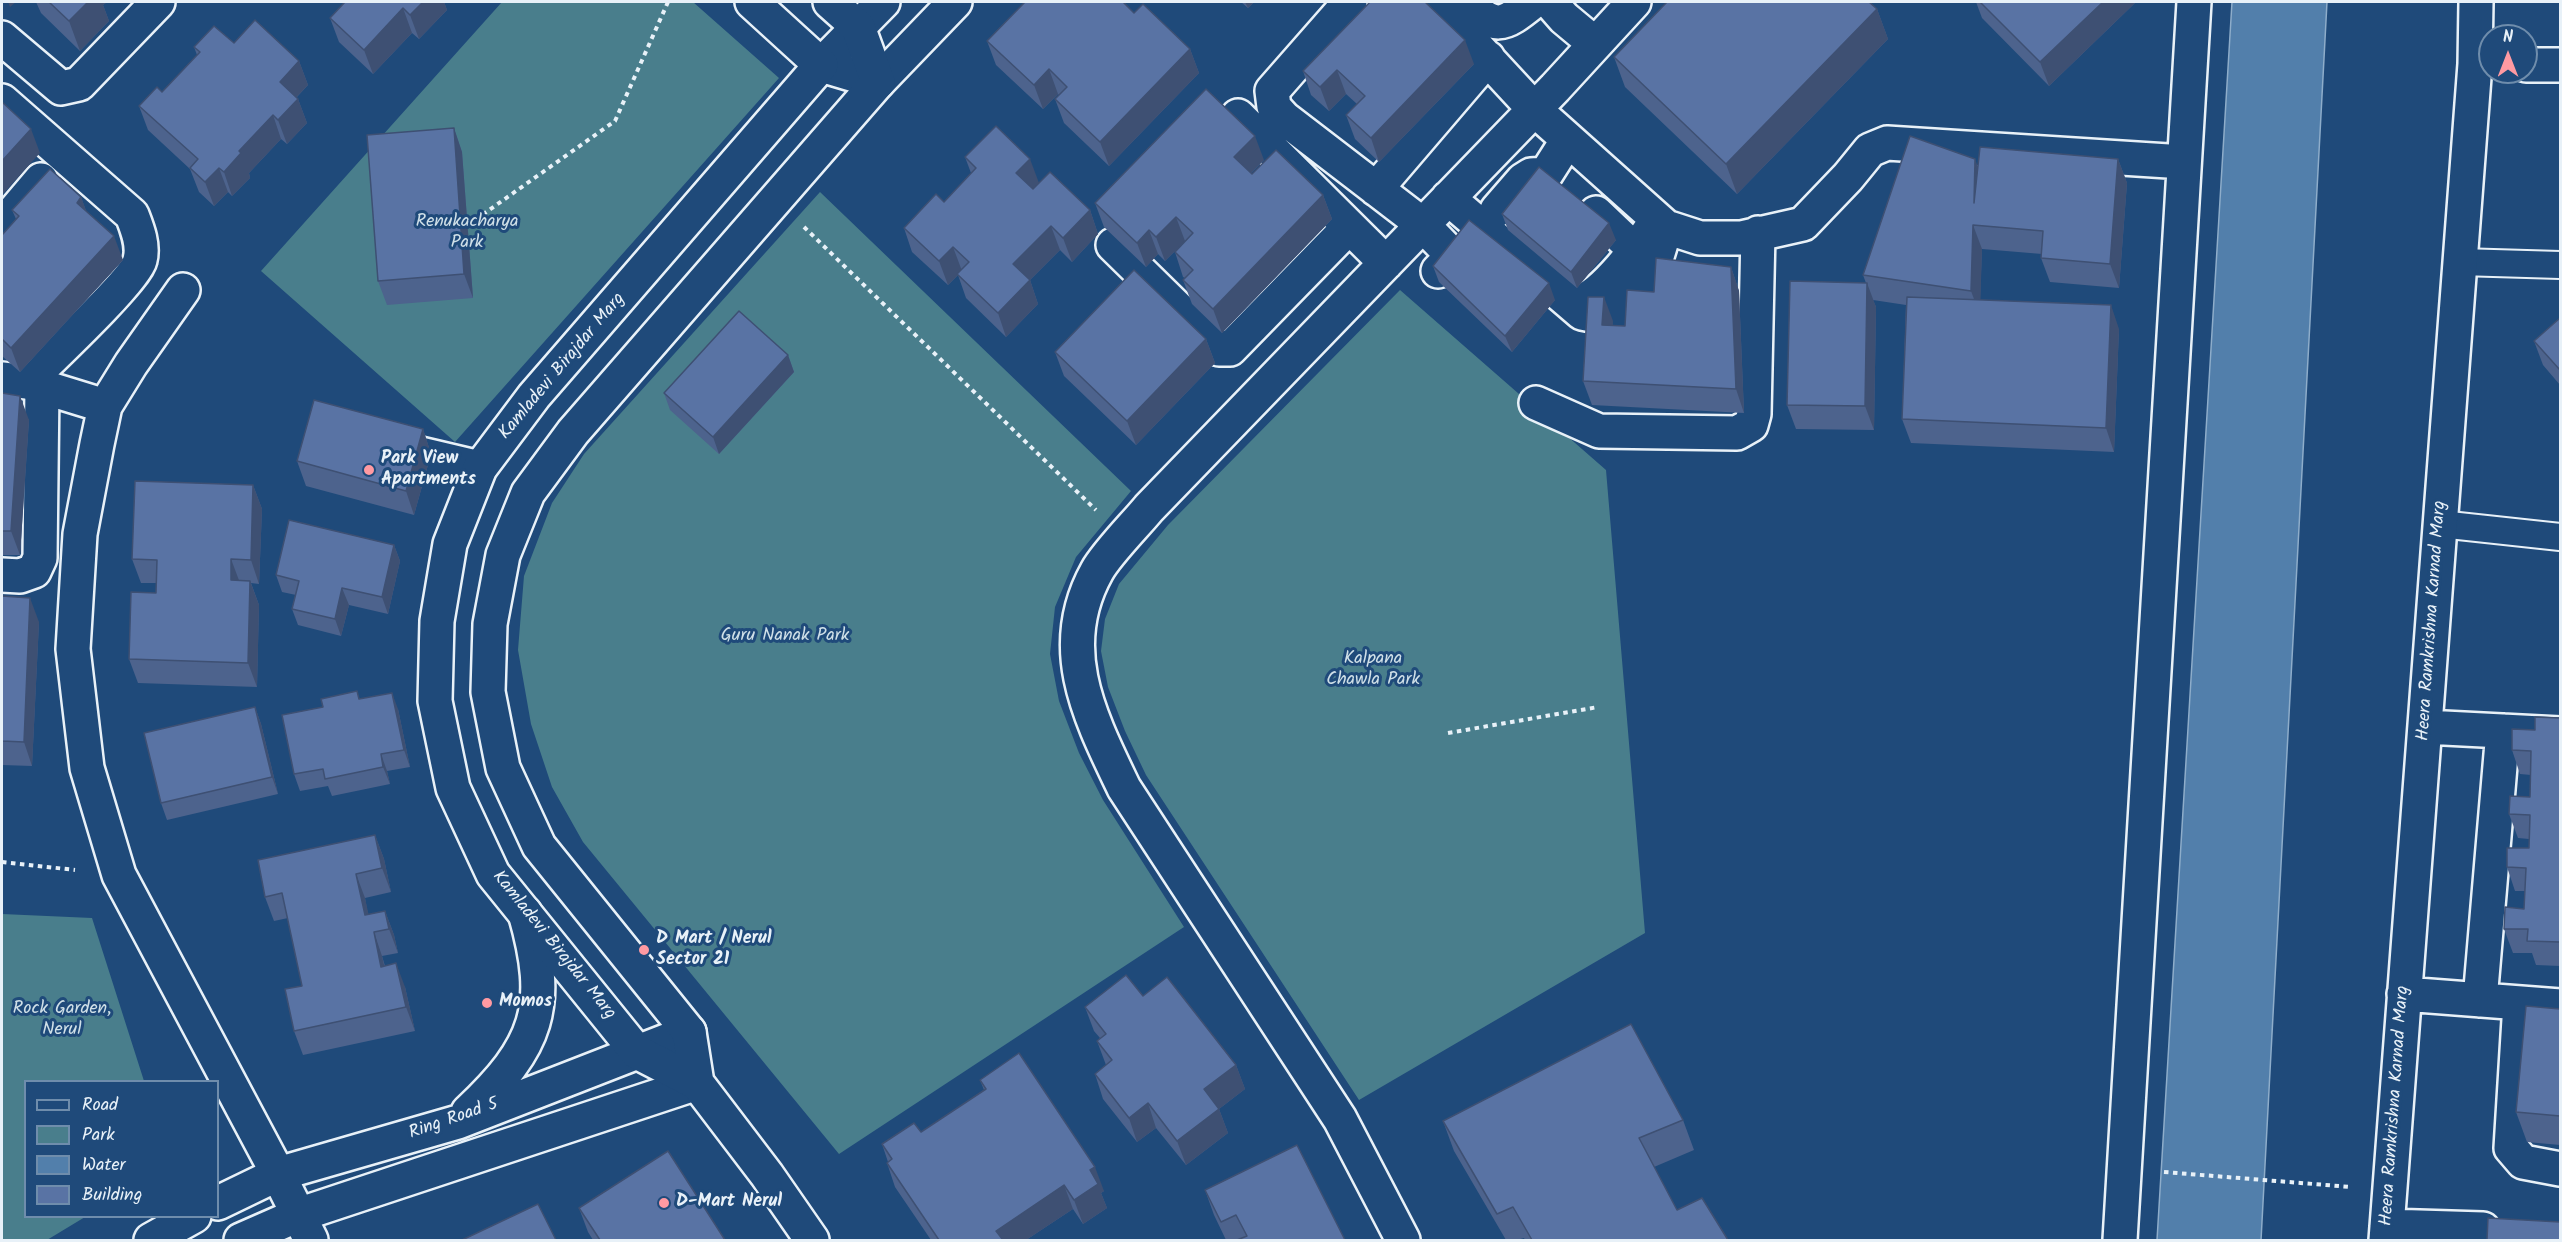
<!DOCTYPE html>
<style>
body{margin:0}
#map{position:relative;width:2562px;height:1242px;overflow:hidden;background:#1f4a7a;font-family:Kalam,sans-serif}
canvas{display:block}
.frame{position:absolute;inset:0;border:3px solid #e8f1f8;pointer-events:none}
.legend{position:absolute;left:24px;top:1080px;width:195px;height:138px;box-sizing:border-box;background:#1f4a7a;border:2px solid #6f8dac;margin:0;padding:8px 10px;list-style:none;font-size:18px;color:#e8f1f8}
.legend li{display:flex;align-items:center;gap:12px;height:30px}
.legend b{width:30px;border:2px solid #6f8dac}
.north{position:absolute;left:2478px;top:24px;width:60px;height:60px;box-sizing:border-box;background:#1f4a7a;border:2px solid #6f8dac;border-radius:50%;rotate:0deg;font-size:16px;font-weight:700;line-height:24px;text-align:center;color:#e8f1f8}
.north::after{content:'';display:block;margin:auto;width:21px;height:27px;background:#ff9aa2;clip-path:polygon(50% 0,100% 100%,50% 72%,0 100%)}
</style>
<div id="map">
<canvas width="2562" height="1242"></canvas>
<div class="frame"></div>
<ul class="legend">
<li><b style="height:8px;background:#1f4a7a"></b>Road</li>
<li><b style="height:16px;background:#497e8c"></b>Park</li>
<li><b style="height:16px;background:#527fab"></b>Water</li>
<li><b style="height:16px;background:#5973a4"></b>Building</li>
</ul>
<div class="north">N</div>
</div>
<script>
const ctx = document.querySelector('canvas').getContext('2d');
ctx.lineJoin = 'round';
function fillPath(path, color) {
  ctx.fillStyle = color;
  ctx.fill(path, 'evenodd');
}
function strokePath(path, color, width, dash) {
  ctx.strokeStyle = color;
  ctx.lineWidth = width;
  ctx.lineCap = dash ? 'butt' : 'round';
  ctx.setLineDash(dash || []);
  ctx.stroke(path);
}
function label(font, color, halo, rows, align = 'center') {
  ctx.font = font + ' Kalam,sans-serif';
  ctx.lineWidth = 6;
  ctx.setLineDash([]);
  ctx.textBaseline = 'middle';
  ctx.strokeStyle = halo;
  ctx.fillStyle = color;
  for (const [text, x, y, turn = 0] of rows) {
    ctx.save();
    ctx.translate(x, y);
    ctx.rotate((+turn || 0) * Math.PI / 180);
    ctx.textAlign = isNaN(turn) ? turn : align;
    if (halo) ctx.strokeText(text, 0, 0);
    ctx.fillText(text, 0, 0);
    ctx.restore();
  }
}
const green = new Path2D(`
 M 502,2 L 693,2 L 779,78 L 455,442 L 261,271 Z
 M 820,192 L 1131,491 L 1076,557 L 1055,607 L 1050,654 L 1059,701 L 1079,753 L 1103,800 L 1184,927 L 839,1154 L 583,842 L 552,787 L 531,724 L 518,650 L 524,576 L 552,503 L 584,454 Z
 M 1400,290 L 1606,470 L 1645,933 L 1359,1100 L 1146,775 L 1125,731 L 1108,687 L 1101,651 L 1105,619 L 1119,584 L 1168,525 Z
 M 2,914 L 92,918 L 144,1081 L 26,1082 L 26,1216 L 85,1217 L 47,1240 L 2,1240 Z`);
const water = new Path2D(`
 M 2232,2 L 2327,2 L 2261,1240 L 2157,1240 Z`);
const path = new Path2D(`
 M 468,225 L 615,121 L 668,2
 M 804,227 L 1096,510
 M 1448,733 L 1598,707
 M 2,862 L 75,870
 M 2164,1172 L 2351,1187`);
const lane = new Path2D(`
 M 2460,262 L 2560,265
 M 2440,524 L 2560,537`);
const street = new Path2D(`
 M 883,2 L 821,65 L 878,82 L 955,2
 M 1350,2 L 1272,91 L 1274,107 L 1284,118 L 1422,224 L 1451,254 L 1452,257 L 1438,271
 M 1435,2 L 1534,109 L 1666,227 L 1700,238 L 1741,238 L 1803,224 L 1848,177 L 1870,150 L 1887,143 L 2184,162
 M 1465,2 C 1496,30 1502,27 1533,2
 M 1550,2 L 1564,18 L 1594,43
 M 2,38 L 61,88 L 79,84 L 158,2
 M 2526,65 L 2560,65
 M 2,101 L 132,215 C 137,228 144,245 140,260 C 136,279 46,363 27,382
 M 1238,116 L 1386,263
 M 1376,189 L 1488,58
 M 1448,198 L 1582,313 L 1602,317 L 1616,314 L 1641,292 L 1650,279 L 1666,227
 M 1497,210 L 1523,180 L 1531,175 L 1546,174 L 1567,141
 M 1596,213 L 1636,251
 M 2,226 L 41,180
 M 1113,245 L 1219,349 L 1230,349 L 1349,227
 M 183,290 L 131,364 L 105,406 L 97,444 L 80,534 L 73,649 L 87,768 L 119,875 L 278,1174 L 311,1240
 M 1569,296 L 1576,303 C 1603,297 1642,243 1657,219
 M 2,379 L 27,382 L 105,406
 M 1536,403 L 1599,431 L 1737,433 L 1751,425 L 1754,414 L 1758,233
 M 391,447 L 480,468
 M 2,575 L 20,576 L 34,571 L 40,558 L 42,387
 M 2425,727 L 2560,734
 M 2404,994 L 2560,1006
 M 2480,1000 L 2503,731
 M 2520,1003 L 2511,1148 L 2523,1162 L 2560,1169
 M 468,1112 C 538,1046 552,1007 525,913
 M 218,1203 L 278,1174 L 458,1122 L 689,1032
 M 2387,1226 L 2483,1229
 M 151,1240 L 194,1216
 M 241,1240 L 298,1215 L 697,1083
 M 1403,1240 L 1340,1119 L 1124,788 C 1090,717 1054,648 1097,571 C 1107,553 1135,525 1149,508 L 1555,88 L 1634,2
 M 2120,1240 L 2194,2
 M 2386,1240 L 2475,64 L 2476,2`);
const secondary = new Path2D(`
 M 752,2 L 821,65 L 534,396 L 480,468 L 450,544 L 437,621 L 435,701 L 453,788 L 493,874 L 637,1052 L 697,1083 L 767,1175 L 812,1240
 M 697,1083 L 689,1032 L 539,846 L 503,768 L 488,692 L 490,624 L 503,555 L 528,493 L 573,432 L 878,82 L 858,27 L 830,2`);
const wall = new Path2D(`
 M 36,2 L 107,2 L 103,5 L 109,21 L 80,51 L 41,13 Z
 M 345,2 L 444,2 L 447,10 L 419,39 L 412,33 L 373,74 L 339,42 L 330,18 Z
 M 1025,2 L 1124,2 L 1134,13 L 1190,49 L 1199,73 L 1109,166 L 1064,123 L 1055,99 L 1059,95 L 1058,94 L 1043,109 L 996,65 L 987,41 Z
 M 1241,2 L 1254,2 L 1248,8 Z
 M 1976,2 L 2136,2 L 2049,86 L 1982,18 Z
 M 1877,9 L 1888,39 L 1737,194 L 1625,87 L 1614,57 Z
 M 234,43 L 299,61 L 308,85 L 296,98 L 298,99 L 307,123 L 287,144 L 281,139 L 249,173 L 250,178 L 232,196 L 228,192 L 214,206 L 199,192 L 190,169 L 148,130 L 139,106 L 162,92 L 197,55 L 194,47 Z
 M 1474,64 L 1379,162 L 1355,139 L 1346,115 L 1357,104 L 1346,94 L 1329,111 L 1311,95 L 1303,71 Z
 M 454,128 L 462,152 L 473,298 L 387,305 L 378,281 Z
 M 965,157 L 1039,183 L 1090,210 L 1098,234 L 1072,262 L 1060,250 L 1030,280 L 1038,304 L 1006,337 L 966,298 L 958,275 L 948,285 L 912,252 L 904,228 L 944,202 L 971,173 Z
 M 2118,159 L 2127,183 L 2119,288 L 2050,282 L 2041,258 L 2042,254 L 1982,249 L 1980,300 L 2119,329 L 2114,452 L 1911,443 L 1902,419 L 1906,305 L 1873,300 L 1876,307 L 1874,430 L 1796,429 L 1787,405 L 1866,283 L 1863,275 L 1978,165 Z
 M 1264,160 L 1251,173 L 1252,174 L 1323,195 L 1332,219 L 1222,333 L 1192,304 L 1183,280 L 1185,278 L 1183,277 L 1175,252 L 1185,241 L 1165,261 L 1158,254 L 1146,267 L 1104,227 L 1095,203 Z
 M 81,197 L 86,211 L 123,260 L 20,372 L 2,356 L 2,235 L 16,219 L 12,210 Z
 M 1502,214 L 1616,240 L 1577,288 L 1508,230 Z
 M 1433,266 L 1555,300 L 1512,352 L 1439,282 Z
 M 1731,267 L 1739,291 L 1744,413 L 1592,405 L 1583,381 L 1613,321 L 1612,326 L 1625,326 Z
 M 2560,318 L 2560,385 L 2543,365 L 2534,341 Z
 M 1206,339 L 1215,363 L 1136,445 L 1064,376 L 1055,352 Z
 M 788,355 L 794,372 L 719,454 L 670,410 L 664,393 Z
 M 2,393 L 29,420 L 20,555 L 2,555 Z
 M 423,429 L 431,454 L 414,515 L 306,486 L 297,461 Z
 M 253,485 L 262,509 L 259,584 L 251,583 L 259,605 L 257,687 L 138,683 L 129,659 L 156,593 L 156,583 L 141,583 L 132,559 Z
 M 394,545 L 400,561 L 388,614 L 349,605 L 341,636 L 298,625 L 292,609 L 296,595 L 282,592 L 276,575 Z
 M 2,596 L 39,622 L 32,766 L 2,765 Z
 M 360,699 L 398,709 L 410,767 L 387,771 L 390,784 L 332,796 L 328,786 L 300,791 L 294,774 Z
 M 255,707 L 261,724 L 278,794 L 167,820 L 161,803 Z
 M 2560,718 L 2560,966 L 2536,965 L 2532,953 L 2513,953 L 2504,929 L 2524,909 L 2525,891 L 2515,891 L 2507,867 L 2529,848 L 2529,839 L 2518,838 L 2509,814 L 2530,797 L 2531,775 L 2520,774 L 2512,750 L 2535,730 Z
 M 375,835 L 384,859 L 391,892 L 365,898 L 368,915 L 385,911 L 394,935 L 398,953 L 382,956 L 385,966 L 405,987 L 415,1031 L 303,1055 L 294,1031 L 302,986 L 288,918 L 274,921 L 265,897 Z
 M 1143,996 L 1236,1065 L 1245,1089 L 1219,1109 L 1228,1133 L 1186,1165 L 1156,1128 L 1137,1142 L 1103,1099 L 1095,1074 L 1106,1065 L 1097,1041 L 1100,1038 L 1094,1031 L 1085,1007 Z
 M 2560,1009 L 2560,1145 L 2527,1142 L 2516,1112 Z
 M 980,1080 L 1104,1191 L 1101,1193 L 1107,1208 L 1083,1224 L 1073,1209 L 1026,1240 L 931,1240 L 895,1187 L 887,1163 L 888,1162 L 882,1144 L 921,1132 L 984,1090 Z
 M 1683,1120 L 1694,1150 L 1654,1167 L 1677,1210 L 1728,1240 L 1525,1240 L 1524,1238 L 1517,1240 L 1506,1240 L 1454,1151 L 1443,1121 Z
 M 1205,1190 L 1345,1240 L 1226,1240 L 1214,1215 Z
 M 579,1208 L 725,1240 L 593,1240 L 588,1232 Z`);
const shadedWall = new Path2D(`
 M 8,2 L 16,2 L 10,7 Z
 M 88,2 L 107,2 L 103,5 L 109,21 L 80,51 L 69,21 Z
 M 423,2 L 444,2 L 447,10 L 419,39 L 410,15 Z
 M 1245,2 L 1254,2 L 1248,8 Z
 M 2103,2 L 2136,2 L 2049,86 L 2040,62 Z
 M 403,8 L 412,33 L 373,74 L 364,50 Z
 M 1877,9 L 1888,39 L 1737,194 L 1726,164 Z
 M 1465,40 L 1474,64 L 1379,162 L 1371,138 Z
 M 1190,49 L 1199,73 L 1109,166 L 1100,142 Z
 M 299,61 L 308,85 L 288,106 L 280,82 Z
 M 1049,69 L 1058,94 L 1043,109 L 1034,85 Z
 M 1337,70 L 1346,94 L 1329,111 L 1320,87 Z
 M 298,99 L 307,123 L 287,144 L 278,120 Z
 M 273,115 L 281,139 L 249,173 L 250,178 L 232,196 L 224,172 L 239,151 Z
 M 454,128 L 462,152 L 473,298 L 464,274 Z
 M 31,129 L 40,153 L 2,195 L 2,161 Z
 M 1255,136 L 1264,160 L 1243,181 L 1234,157 Z
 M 1030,159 L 1039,183 L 1025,197 L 1016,173 Z
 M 1975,159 L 1984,183 L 1974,203 Z
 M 2118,159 L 2127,183 L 2119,288 L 2110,264 Z
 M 219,168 L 228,192 L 214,206 L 205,182 Z
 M 1323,195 L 1332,219 L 1222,333 L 1213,309 Z
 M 81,197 L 90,221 L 77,203 Z
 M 1090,210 L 1098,234 L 1072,262 L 1063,238 Z
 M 1176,217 L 1185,241 L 1165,261 L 1156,237 Z
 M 1609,223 L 1616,240 L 1577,288 L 1571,272 Z
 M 1973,225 L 1982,249 L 1980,315 L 1971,291 Z
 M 1051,226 L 1060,250 L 1030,280 L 1038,304 L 1006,337 L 998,313 L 1013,264 Z
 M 1149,230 L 1158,254 L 1146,267 L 1137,243 Z
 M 114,236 L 123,260 L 20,372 L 11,348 Z
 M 953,247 L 962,271 L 948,285 L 939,261 Z
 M 1731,267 L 1739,291 L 1744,413 L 1736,389 Z
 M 1549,283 L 1555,300 L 1512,352 L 1505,336 Z
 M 1867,283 L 1876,307 L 1874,430 L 1865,406 Z
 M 1604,297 L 1613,321 L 1611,349 L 1602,325 Z
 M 2111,305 L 2119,329 L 2114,452 L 2106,428 Z
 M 1206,339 L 1215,363 L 1136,445 L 1127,421 Z
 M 788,355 L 794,372 L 719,454 L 713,437 Z
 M 20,396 L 29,420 L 20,555 L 11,531 Z
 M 423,429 L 431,454 L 414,515 L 406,491 Z
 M 253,485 L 262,509 L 259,584 L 251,560 Z
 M 394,545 L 400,561 L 388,614 L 382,597 Z
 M 231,559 L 240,583 L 231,580 Z
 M 250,581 L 259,605 L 257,687 L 248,663 Z
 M 342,588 L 349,605 L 341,636 L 335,619 Z
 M 30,598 L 39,622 L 32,766 L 24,742 Z
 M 392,693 L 398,709 L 410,767 L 404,750 Z
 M 255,707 L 261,724 L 278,794 L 272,777 Z
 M 381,754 L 387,771 L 390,784 L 383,767 Z
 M 375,835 L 384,859 L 391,892 L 382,868 Z
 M 356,874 L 365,898 L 374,939 L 365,915 Z
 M 385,911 L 394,935 L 398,953 L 389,929 Z
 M 374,932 L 382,956 L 390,991 L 381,967 Z
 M 396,963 L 405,987 L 415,1031 L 406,1007 Z
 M 1236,1065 L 1245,1089 L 1219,1109 L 1228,1133 L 1186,1165 L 1177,1141 L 1204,1089 Z
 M 1148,1103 L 1156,1128 L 1137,1142 L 1129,1118 Z
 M 1095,1167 L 1104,1191 L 1101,1193 L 1107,1208 L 1083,1224 L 1074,1200 L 1090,1170 Z
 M 1064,1185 L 1073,1209 L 1026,1240 L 1000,1240 L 996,1231 Z`);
const building = new Path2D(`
 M 49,2 L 88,2 L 69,21 Z
 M 345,2 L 423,2 L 410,15 L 403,8 L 364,50 L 330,18 Z
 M 1025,2 L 1123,2 L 1134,13 L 1143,4 L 1190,49 L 1100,142 L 1055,99 L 1067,87 L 1049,69 L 1034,85 L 987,41 Z
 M 1370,2 L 1425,2 L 1465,40 L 1371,138 L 1346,115 L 1365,96 L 1337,70 L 1320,87 L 1303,71 Z
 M 1667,2 L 1869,2 L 1877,9 L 1726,164 L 1614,57 Z
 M 1980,2 L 2103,2 L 2040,62 Z
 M 255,20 L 299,61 L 280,82 L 298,99 L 278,120 L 273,115 L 239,151 L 241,153 L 224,172 L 219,168 L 205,182 L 190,168 L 198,159 L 139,106 L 157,87 L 162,92 L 200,52 L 194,47 L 214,26 L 234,43 Z
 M 1206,89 L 1255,136 L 1234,157 L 1252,174 L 1276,150 L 1323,195 L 1213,309 L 1183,280 L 1193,270 L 1175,252 L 1193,233 L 1176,217 L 1156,237 L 1149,230 L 1137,243 L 1095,203 Z
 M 2,102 L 31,129 L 2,161 Z
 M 996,126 L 1030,159 L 1016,173 L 1033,189 L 1050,172 L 1090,210 L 1063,238 L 1051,226 L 1013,264 L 1030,280 L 998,313 L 957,274 L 969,262 L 953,247 L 939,261 L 904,228 L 936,194 L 944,202 L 976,168 L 965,157 Z
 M 454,128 L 464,274 L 378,281 L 367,135 Z
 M 1910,136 L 1975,159 L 1974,203 L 1980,147 L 2118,159 L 2110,264 L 2041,258 L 2043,231 L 1973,225 L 1971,291 L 1863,275 Z
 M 1539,167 L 1609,223 L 1571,272 L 1502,214 Z
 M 50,169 L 81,197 L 77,203 L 114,236 L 11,348 L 2,339 L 2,235 L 19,216 L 12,210 Z
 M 1469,220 L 1549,283 L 1505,336 L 1433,266 Z
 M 1656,258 L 1731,267 L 1736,389 L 1583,381 L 1588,297 L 1604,297 L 1602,325 L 1625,326 L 1627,290 L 1654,292 Z
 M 1134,270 L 1206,339 L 1127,421 L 1055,352 Z
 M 1790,281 L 1867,283 L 1865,406 L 1787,405 Z
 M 1907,297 L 2111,305 L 2106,428 L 1902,419 Z
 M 739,311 L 788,355 L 713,437 L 664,393 Z
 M 2560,318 L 2560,370 L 2534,341 Z
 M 2,393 L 20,396 L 11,531 L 2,531 Z
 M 314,400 L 423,429 L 406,491 L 297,461 Z
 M 135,481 L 253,485 L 251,560 L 231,559 L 231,580 L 250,581 L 248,663 L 129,659 L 131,592 L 156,593 L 157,560 L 132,559 Z
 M 289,520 L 394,545 L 382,597 L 342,588 L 335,619 L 292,609 L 299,581 L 276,575 Z
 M 2,596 L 30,598 L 24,742 L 2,741 Z
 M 357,691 L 359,699 L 392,693 L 404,750 L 381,754 L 383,767 L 325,779 L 323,769 L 294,774 L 282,715 L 323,707 L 321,699 Z
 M 255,707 L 272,777 L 161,803 L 144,733 Z
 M 2535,717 L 2560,718 L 2560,942 L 2527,941 L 2528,929 L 2504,929 L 2505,907 L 2524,909 L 2526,868 L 2507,867 L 2507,848 L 2529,848 L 2530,815 L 2509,814 L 2510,796 L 2530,797 L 2531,751 L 2512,750 L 2512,729 L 2535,730 Z
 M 375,835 L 382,868 L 356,874 L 365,915 L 385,911 L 389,929 L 374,932 L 381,967 L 396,963 L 406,1007 L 294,1031 L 285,989 L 302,986 L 282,893 L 265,897 L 258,860 Z
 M 1126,975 L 1143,996 L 1167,977 L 1236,1065 L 1204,1089 L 1219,1109 L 1177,1141 L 1148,1103 L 1129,1118 L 1095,1074 L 1112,1060 L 1097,1041 L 1106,1034 L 1085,1007 Z
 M 2526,1006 L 2560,1009 L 2560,1116 L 2516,1112 Z
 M 1631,1024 L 1683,1120 L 1639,1138 L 1677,1210 L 1702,1198 L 1728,1240 L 1532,1240 L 1513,1207 L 1497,1214 L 1443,1121 Z
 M 1019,1053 L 1095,1167 L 1090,1170 L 1098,1184 L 1074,1200 L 1064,1185 L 996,1231 L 1003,1240 L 939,1240 L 887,1163 L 892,1159 L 882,1144 L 914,1123 L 921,1132 L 986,1089 L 980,1080 Z
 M 1297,1145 L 1345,1240 L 1237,1240 L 1247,1236 L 1236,1215 L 1221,1222 L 1205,1190 Z
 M 668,1151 L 725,1240 L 600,1240 L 579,1208 Z
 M 538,1204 L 556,1240 L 462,1240 Z
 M 2488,1218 L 2560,1222 L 2560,1240 L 2487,1240 Z`);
const markers = [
 [369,470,6,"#ff9aa2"],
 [644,950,6,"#ff9aa2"],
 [487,1003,6,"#ff9aa2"],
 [664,1203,6,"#ff9aa2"]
];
const parkNames = [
 ["Renukacharya",467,223],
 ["Park",467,244],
 ["Guru Nanak Park",785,637],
 ["Kalpana",1373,660],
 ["Chawla Park",1373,681],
 ["Rock Garden,",62,1010],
 ["Nerul",62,1031]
];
const streetNames = [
 ["Kamladevi Birajdar Marg",563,367,-50],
 ["Heera Ramkrishna Karnad Marg",2433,621,-86],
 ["Kamladevi Birajdar Marg",553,946,51],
 ["Heera Ramkrishna Karnad Marg",2396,1106,-86],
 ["Ring Road 5",454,1120,-19]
];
const poiNames = [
 ["Park View",381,460],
 ["Apartments",381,481],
 ["D Mart / Nerul",656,940],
 ["Sector 21",656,961],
 ["Momos",499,1003],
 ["D-Mart Nerul",676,1203]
];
fillPath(green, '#497e8c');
fillPath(water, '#527fab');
strokePath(water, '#8eadca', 1.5);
strokePath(lane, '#e8f1f8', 30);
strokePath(street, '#e8f1f8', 38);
strokePath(secondary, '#e8f1f8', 38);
strokePath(path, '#e8f1f8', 4, [4.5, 4.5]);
strokePath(lane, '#1f4a7a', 26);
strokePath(street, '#1f4a7a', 33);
strokePath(secondary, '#1f4a7a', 33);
fillPath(wall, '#4d638d');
fillPath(shadedWall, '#3e5073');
fillPath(building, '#5973a4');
strokePath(building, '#3e5073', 1.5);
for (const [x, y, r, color] of markers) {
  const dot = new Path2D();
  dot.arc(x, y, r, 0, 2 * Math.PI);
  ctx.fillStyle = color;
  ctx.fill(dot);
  strokePath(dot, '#1f4a7a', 2);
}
label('18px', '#d0e0e8', '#1f4a7a', parkNames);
label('18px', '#e8f1f8', '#1f4a7a', streetNames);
label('bold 18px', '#e8f1f8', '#1f4a7a', poiNames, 'left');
</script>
